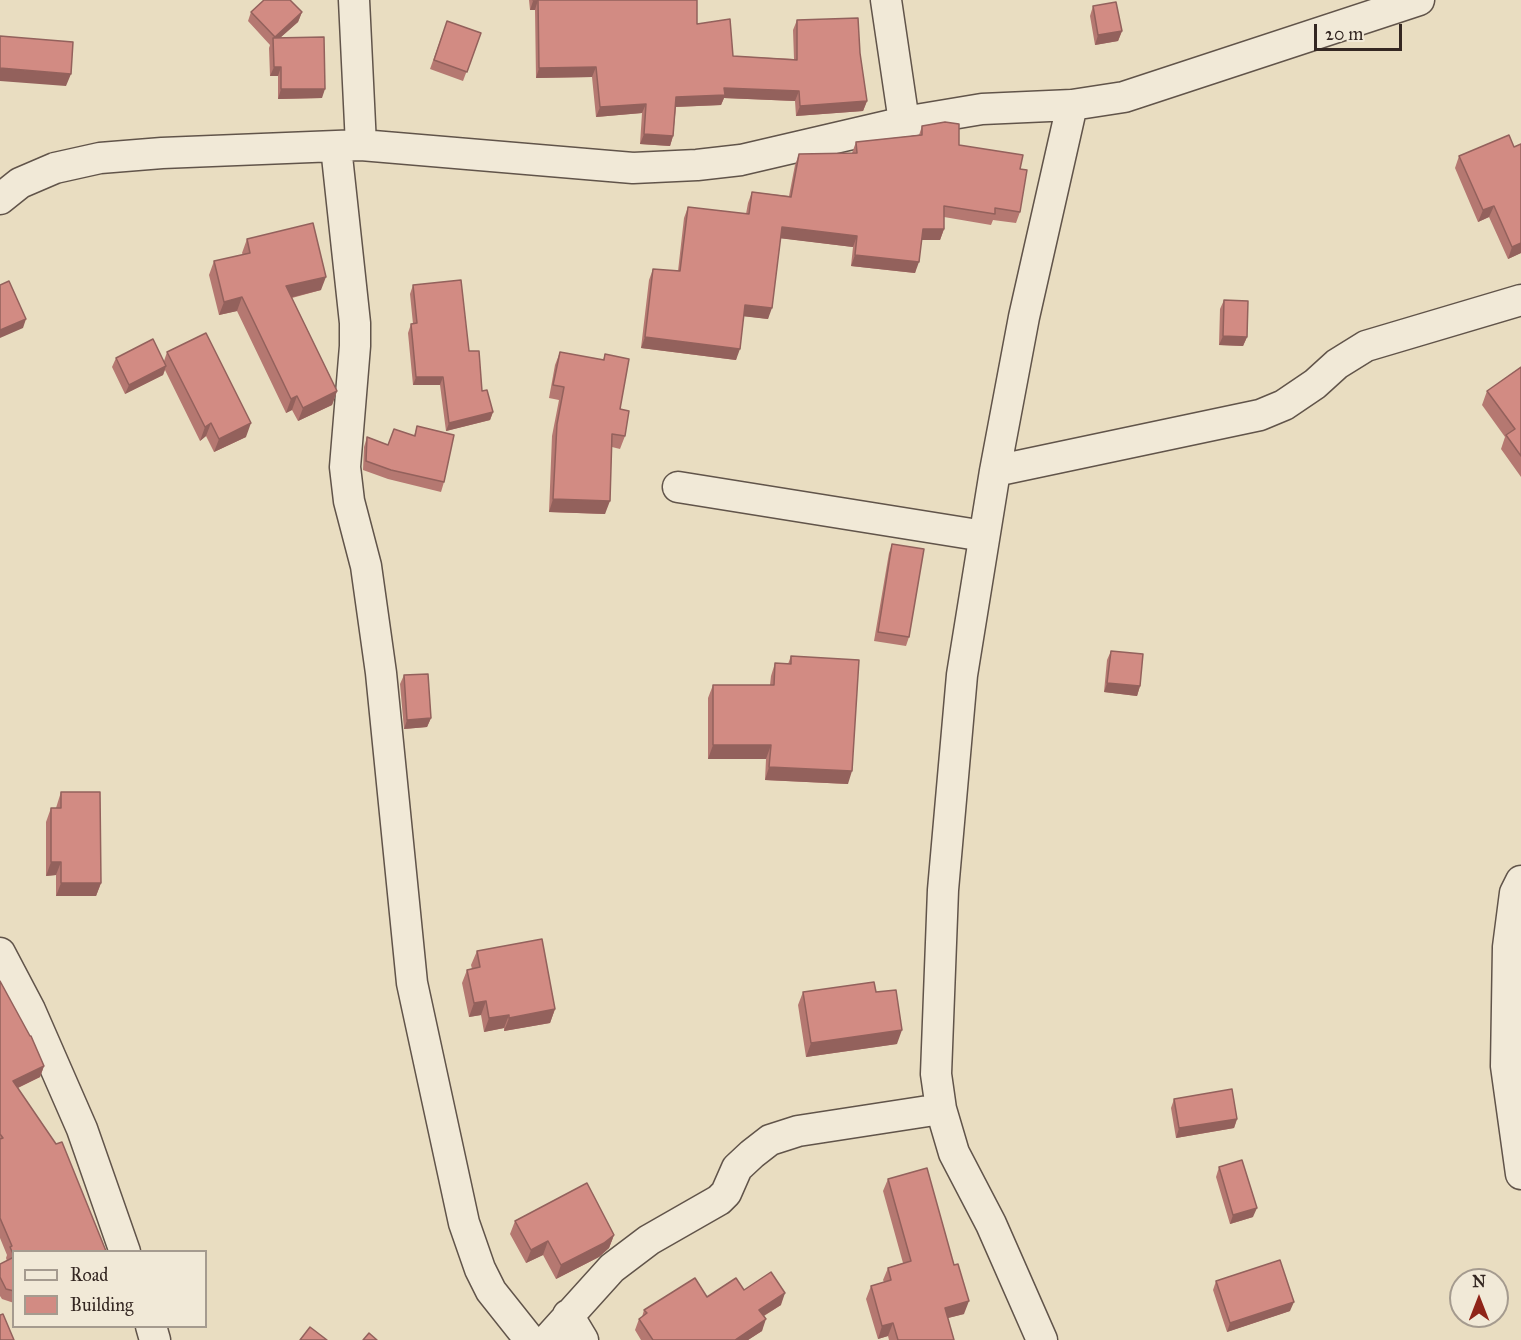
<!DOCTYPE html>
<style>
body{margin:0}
#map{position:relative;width:1521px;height:1340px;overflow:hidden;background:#e9ddc1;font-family:"IM FELL Great Primer",serif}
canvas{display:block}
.legend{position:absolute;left:12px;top:1250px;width:195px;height:78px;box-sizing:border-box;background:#f1e9d7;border:2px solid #a59b8f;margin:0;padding:8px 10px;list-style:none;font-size:18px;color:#342722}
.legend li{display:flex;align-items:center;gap:12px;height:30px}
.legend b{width:30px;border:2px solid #a59b8f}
.north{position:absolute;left:1449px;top:1268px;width:60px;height:60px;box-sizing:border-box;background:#f1e9d7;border:2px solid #a59b8f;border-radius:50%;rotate:0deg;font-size:16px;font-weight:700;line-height:24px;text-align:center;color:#342722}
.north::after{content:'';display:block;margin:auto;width:21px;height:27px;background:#8f2418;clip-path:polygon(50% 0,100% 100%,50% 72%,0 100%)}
.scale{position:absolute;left:1314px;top:24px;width:88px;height:27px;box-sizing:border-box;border:3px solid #342722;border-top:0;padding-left:8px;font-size:18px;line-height:21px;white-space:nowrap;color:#342722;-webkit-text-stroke:4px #f1e9d7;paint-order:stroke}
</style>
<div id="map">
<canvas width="1521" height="1340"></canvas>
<ul class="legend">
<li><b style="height:8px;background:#f1e9d7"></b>Road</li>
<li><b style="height:16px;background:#d28b83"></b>Building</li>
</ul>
<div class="north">N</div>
<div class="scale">20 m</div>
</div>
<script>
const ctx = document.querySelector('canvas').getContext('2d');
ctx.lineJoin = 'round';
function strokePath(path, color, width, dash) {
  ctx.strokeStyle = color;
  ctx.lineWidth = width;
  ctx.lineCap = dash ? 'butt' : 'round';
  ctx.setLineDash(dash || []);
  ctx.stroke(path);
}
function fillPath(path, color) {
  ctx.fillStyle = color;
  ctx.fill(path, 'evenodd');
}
const minor = new Path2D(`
 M 354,0 L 361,145
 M 886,0 L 904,122
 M 336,147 L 355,323 L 355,346 L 345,467 L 349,501 L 366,566 L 381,673 L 412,983 L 464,1223 L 480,1269 L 491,1291 L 530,1340
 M 0,199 L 20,183 L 55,168 L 100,158 L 162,153 L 361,145 L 633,168 L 697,165 L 741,160 L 904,122 L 982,109 L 1072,105 L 1124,97 L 1419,0
 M 995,471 L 1260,415 L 1284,405 L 1315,384 L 1337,364 L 1366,346 L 1521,300
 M 678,487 L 984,536
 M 1521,881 L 1515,893 L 1508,947 L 1506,1066 L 1521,1174
 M 0,953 L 30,1010 L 82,1129 L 125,1252
 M 568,1315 L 583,1340
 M 151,1326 L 155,1340
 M 547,1340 L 612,1268 L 649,1240 L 719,1200 L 726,1193 L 737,1168 L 752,1154 L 770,1140 L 798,1131 L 941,1109
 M 1042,1340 L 991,1224 L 954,1153 L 941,1109 L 936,1074 L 943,890 L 962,675 L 995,471 L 1024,317 L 1072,105`);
const wall = new Path2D(`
 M 529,0 L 697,0 L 697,24 L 733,56 L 794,59 L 793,30 L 797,20 L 860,53 L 867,101 L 863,111 L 796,116 L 795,101 L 724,98 L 721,105 L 676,107 L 673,136 L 670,146 L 640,144 L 642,113 L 596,117 L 592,77 L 536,78 L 535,10 L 530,10 Z
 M 1093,6 L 1122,31 L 1118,41 L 1095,45 L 1090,16 Z
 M 251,12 L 302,12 L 298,22 L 280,38 L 322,98 L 278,99 L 278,76 L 270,76 L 269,48 L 270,45 L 248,21 Z
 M 447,21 L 481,33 L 463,81 L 430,69 Z
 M 922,126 L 959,145 L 1020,169 L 1020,212 L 1016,223 L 993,220 L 991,225 L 944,217 L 944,229 L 940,240 L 922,240 L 915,273 L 851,266 L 853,247 L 780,238 L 768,319 L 744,316 L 736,360 L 641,348 L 649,280 L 653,269 L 678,271 L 684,218 L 688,207 L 746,214 L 748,203 L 752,192 L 789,196 L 795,165 L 799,154 L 852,153 L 856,142 L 919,135 Z
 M 1521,144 L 1521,253 L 1508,259 L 1489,217 L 1478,222 L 1455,168 L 1459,156 L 1514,147 Z
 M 247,239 L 321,290 L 292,298 L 337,391 L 332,405 L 298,421 L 292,410 L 286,413 L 237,311 L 219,315 L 209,275 L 214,261 L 243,255 L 242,253 Z
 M 413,285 L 469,351 L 482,391 L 493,412 L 490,420 L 446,431 L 440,385 L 413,385 L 408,333 L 411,324 L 413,324 L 410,294 Z
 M 1224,300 L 1247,337 L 1243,346 L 1219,345 L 1220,309 Z
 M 167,352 L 246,437 L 214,452 L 206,436 L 200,441 L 165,370 L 163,375 L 125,394 L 112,367 L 116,358 L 164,361 Z
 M 560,352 L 603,360 L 605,354 L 620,409 L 625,436 L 620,449 L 612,447 L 605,514 L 549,512 L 552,436 L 559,400 L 549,398 L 555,365 Z
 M 1521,367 L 1521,477 L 1501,449 L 1505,437 L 1482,405 L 1487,391 Z
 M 417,426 L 444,482 L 441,492 L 388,479 L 363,470 L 364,447 L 367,437 L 388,445 L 414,436 Z
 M 892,544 L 909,637 L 906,646 L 874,641 L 889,553 Z
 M 1111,651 L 1140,686 L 1137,696 L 1104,692 L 1107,660 Z
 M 791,656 L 848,784 L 765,780 L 766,759 L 708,759 L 708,698 L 713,685 L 770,685 L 771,676 L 775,663 L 788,664 Z
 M 404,675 L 431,718 L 427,727 L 404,729 L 400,684 Z
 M 61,792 L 101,883 L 96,896 L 56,896 L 56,875 L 46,876 L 46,822 L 51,808 L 56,808 Z
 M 477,951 L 555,1009 L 550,1023 L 504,1031 L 504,1028 L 484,1032 L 481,1015 L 469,1017 L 462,983 L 467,970 L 472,969 L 471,965 Z
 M 0,981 L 44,1066 L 40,1077 L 18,1088 L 14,1251 L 14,1303 L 2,1299 L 0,1296 L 0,1264 L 7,1261 L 6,1258 L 7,1255 L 0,1238 Z
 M 803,992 L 876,992 L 897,1044 L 806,1057 L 798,1005 Z
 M 1174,1099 L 1237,1119 L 1234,1128 L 1176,1138 L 1171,1108 Z
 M 1219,1167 L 1253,1217 L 1230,1224 L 1216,1177 Z
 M 888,1179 L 964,1314 L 948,1318 L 954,1340 L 889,1340 L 888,1336 L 878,1339 L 866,1299 L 871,1286 L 884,1282 L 883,1280 L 888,1268 L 903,1263 L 883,1191 Z
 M 515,1221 L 614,1235 L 609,1248 L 599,1257 L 556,1279 L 543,1255 L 526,1263 L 510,1234 Z
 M 1216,1281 L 1290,1311 L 1227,1332 L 1213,1290 Z
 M 744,1290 L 781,1305 L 764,1316 L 762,1331 L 748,1340 L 641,1340 L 635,1330 L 639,1319 L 642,1317 L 644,1310 Z`);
const shadedWall = new Path2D(`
 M 538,0 L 535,10 L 530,10 L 533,1 Z
 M 302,12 L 298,22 L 273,44 L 275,37 Z
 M 1122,31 L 1118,41 L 1095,45 L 1098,35 Z
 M 274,67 L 281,67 L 278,76 L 270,76 Z
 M 596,67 L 592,77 L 536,78 L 539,68 Z
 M 0,68 L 71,74 L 66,86 L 0,81 Z
 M 724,88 L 799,91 L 795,101 L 724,98 L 721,105 L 673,107 L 676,97 Z
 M 281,89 L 325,89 L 322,98 L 278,99 Z
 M 867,101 L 863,111 L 796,116 L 800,106 Z
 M 646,104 L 642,113 L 596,117 L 600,107 Z
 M 644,134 L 673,136 L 670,146 L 640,144 Z
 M 1494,206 L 1489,217 L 1478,222 L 1483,210 Z
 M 782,227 L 857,236 L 853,247 L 778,238 Z
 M 923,229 L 944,229 L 940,240 L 919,240 Z
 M 1521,243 L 1521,253 L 1508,259 L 1512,247 Z
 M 855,255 L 919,262 L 915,273 L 851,266 Z
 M 326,277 L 321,290 L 281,300 L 286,286 Z
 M 242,297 L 237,311 L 219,315 L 224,302 Z
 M 745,305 L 772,308 L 768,319 L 741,316 Z
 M 26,319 L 23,328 L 0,338 L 0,330 Z
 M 1223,336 L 1247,337 L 1243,346 L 1219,345 Z
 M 645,337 L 740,349 L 736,360 L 641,348 Z
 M 166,366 L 163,375 L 125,394 L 129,385 Z
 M 416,377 L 443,377 L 440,385 L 413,385 Z
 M 337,391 L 332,405 L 298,421 L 303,408 Z
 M 297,396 L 292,410 L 286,413 L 291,399 Z
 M 493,412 L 490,420 L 446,431 L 449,423 Z
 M 211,423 L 206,436 L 200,441 L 205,427 Z
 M 251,423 L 246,437 L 214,452 L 219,439 Z
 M 553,499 L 610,501 L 605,514 L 549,512 Z
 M 1107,683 L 1140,686 L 1137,696 L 1104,692 Z
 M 431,718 L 427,727 L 404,729 L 407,720 Z
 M 713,745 L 771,745 L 766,759 L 708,759 Z
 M 769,767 L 852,771 L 848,784 L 765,780 Z
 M 51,862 L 61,862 L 56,875 L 46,876 Z
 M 61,883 L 101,883 L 96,896 L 56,896 Z
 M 486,1001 L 481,1015 L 469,1017 L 474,1003 Z
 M 555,1009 L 550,1023 L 504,1031 L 509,1018 Z
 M 509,1015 L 504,1028 L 484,1032 L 489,1018 Z
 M 902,1030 L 897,1044 L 806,1057 L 811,1043 Z
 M 44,1066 L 40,1077 L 9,1092 L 13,1081 Z
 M 1237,1119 L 1234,1128 L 1176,1138 L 1179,1128 Z
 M 1257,1208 L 1253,1217 L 1230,1224 L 1233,1215 Z
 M 614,1235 L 609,1248 L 599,1257 L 556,1279 L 561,1265 Z
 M 548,1241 L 543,1255 L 526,1263 L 531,1250 Z
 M 785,1293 L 781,1305 L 755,1321 L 759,1310 Z
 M 969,1301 L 964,1314 L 940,1320 L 945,1308 Z
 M 1294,1302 L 1290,1311 L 1227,1332 L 1230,1323 Z
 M 766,1319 L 762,1331 L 748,1340 L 735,1340 Z
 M 893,1323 L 888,1336 L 878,1339 L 882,1326 Z`);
const building = new Path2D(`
 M 264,0 L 290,0 L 302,12 L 275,37 L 251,12 Z
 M 533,0 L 697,0 L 697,24 L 730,19 L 733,56 L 797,60 L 797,20 L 858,18 L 860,53 L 867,101 L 800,106 L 799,91 L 724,88 L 725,95 L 676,97 L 673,136 L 644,134 L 646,104 L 600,107 L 596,67 L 539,68 L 538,0 Z
 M 1116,2 L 1122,31 L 1098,35 L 1093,6 Z
 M 447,21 L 481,33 L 467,72 L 434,60 Z
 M 0,36 L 73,42 L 71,74 L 0,68 Z
 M 324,37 L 325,89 L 281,89 L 281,67 L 274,67 L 273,38 Z
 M 945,122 L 959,124 L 959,145 L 1023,155 L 1020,169 L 1027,170 L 1020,212 L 995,208 L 995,214 L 944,206 L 944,229 L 923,229 L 919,262 L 855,255 L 857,236 L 782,227 L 772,308 L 745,305 L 740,349 L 645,337 L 653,269 L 680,271 L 688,207 L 749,214 L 752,192 L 791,197 L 799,154 L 857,153 L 856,142 L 922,135 L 922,126 Z
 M 1509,135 L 1514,147 L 1521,144 L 1521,243 L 1512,247 L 1494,206 L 1483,210 L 1459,156 Z
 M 313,223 L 326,277 L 286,286 L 337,391 L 303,408 L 297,396 L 291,399 L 242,297 L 224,302 L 214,261 L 250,253 L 247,239 Z
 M 461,280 L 469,351 L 479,351 L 482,391 L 487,390 L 493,412 L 449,423 L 443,377 L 416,377 L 411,324 L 417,323 L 413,285 Z
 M 9,281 L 26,319 L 0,330 L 0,285 Z
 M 1224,300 L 1248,301 L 1247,337 L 1223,336 Z
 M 206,333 L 251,423 L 219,439 L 211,423 L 205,427 L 167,352 Z
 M 153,339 L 166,366 L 129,385 L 116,358 Z
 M 560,352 L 604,360 L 605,354 L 629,359 L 620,409 L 629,411 L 625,436 L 612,434 L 610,501 L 553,499 L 557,424 L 564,387 L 553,385 Z
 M 1521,367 L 1521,456 L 1506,435 L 1515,429 L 1487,391 Z
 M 417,426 L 454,435 L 444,482 L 391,470 L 366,461 L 367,437 L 388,445 L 394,429 L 415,436 Z
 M 892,544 L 924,549 L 909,637 L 878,632 Z
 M 1111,651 L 1143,654 L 1140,686 L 1107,683 Z
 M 791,656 L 859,660 L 852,771 L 769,767 L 771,745 L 713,745 L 713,685 L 774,685 L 775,663 L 791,664 Z
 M 428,674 L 431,718 L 407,720 L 404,675 Z
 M 61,792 L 100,792 L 101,883 L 61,883 L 61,862 L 51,862 L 51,808 L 61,808 Z
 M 542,939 L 555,1009 L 509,1018 L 509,1015 L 489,1018 L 486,1001 L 474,1003 L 467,970 L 480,967 L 477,951 Z
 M 0,981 L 30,1036 L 31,1036 L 44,1066 L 13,1081 L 56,1144 L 62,1142 L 106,1251 L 14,1251 L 14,1256 L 10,1247 L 12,1246 L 0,1218 L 0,1139 L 3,1138 L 0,1134 Z
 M 874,982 L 876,992 L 896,990 L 902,1030 L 811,1043 L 803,992 Z
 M 1232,1089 L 1237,1119 L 1179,1128 L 1174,1099 Z
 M 1242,1160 L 1257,1208 L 1233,1215 L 1219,1167 Z
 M 927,1168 L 954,1265 L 958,1264 L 969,1301 L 945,1308 L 954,1340 L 898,1340 L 893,1323 L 882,1326 L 871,1286 L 891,1280 L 888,1268 L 911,1261 L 888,1179 Z
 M 587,1183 L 614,1235 L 604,1243 L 561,1265 L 548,1241 L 531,1250 L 515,1221 Z
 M 14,1257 L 14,1291 L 6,1289 L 0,1277 L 0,1264 Z
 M 1280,1260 L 1294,1302 L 1230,1323 L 1216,1281 Z
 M 771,1272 L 785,1293 L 759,1310 L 766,1319 L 735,1340 L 653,1340 L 639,1319 L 647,1313 L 644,1310 L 695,1278 L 707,1297 L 736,1278 L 744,1290 Z
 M 3,1314 L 14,1340 L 0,1340 L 0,1315 Z
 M 310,1327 L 327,1340 L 300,1340 Z
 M 369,1333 L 377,1340 L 363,1340 Z`);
strokePath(minor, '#61544a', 33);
strokePath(minor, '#f1e9d7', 30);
fillPath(wall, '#b57871');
fillPath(shadedWall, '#93615c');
fillPath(building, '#d28b83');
strokePath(building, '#93615c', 1.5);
</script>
